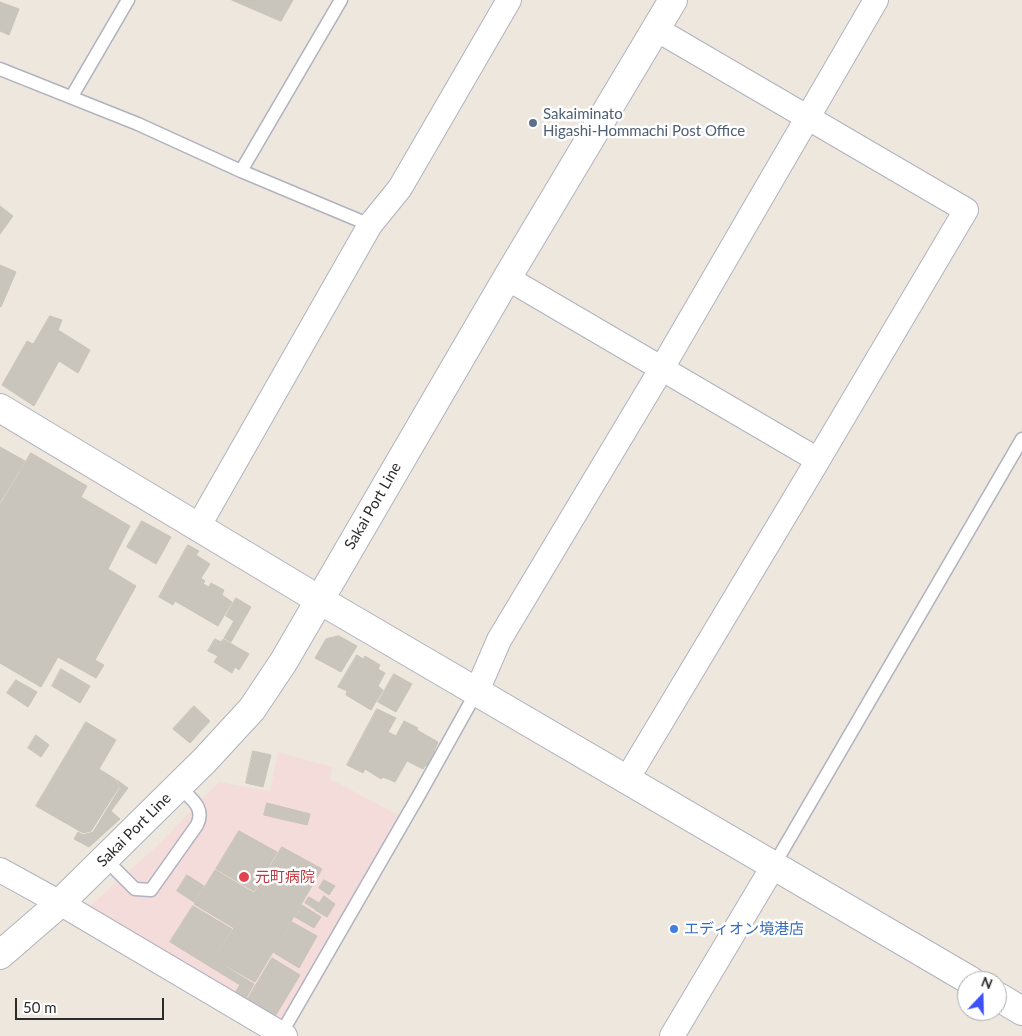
<!DOCTYPE html>
<meta charset="utf-8">
<style>
body{margin:0}
#map{position:relative;width:1022px;height:1036px;overflow:hidden;background:#ede7dd;font-family:Lato,sans-serif}
canvas{display:block}
.north{position:absolute;left:957px;top:971px;width:50px;height:50px;box-sizing:border-box;background:#fff;border:1px solid #aaa;border-radius:50%;rotate:21deg;font-size:14px;font-weight:700;line-height:20px;text-align:center;color:#2b2b2b}
.north::after{content:'';display:block;margin:auto;width:18px;height:22px;background:#3d51fa;clip-path:polygon(50% 0,100% 100%,50% 72%,0 100%)}
.scale{position:absolute;left:15px;top:998px;width:149px;height:22px;box-sizing:border-box;border:2px solid #2b2b2b;border-top:0;padding-left:6px;font-size:15px;line-height:18px;white-space:nowrap;color:#2b2b2b;-webkit-text-stroke:4px #fff;paint-order:stroke}
</style>
<div id="map">
<canvas width="1022" height="1036"></canvas>
<div class="north">N</div>
<div class="scale">50 m</div>
</div>
<script>
const ctx = document.querySelector('canvas').getContext('2d');
ctx.lineJoin = 'round';
function fillPath(path, color) {
  ctx.fillStyle = color;
  ctx.fill(path, 'evenodd');
}
function strokePath(path, color, width, dash) {
  ctx.strokeStyle = color;
  ctx.lineWidth = width;
  ctx.lineCap = dash ? 'butt' : 'round';
  ctx.setLineDash(dash || []);
  ctx.stroke(path);
}
function label(font, color, halo, rows, align = 'center') {
  ctx.font = font + ' Lato,"Noto Sans JP",sans-serif';
  ctx.lineWidth = 5;
  ctx.setLineDash([]);
  ctx.textBaseline = 'middle';
  ctx.strokeStyle = halo;
  ctx.fillStyle = color;
  for (const [text, x, y, turn = 0] of rows) {
    ctx.save();
    ctx.translate(x, y);
    ctx.rotate((+turn || 0) * Math.PI / 180);
    ctx.textAlign = isNaN(turn) ? turn : align;
    if (halo) ctx.strokeText(text, 0, 0);
    ctx.fillText(text, 0, 0);
    ctx.restore();
  }
}
const medical = new Path2D(`
 M 278,752 L 332,767 L 330,779 L 402,817 L 279,1025 L 87,909 L 158,845 L 219,782 L 270,791 Z`);
const building = new Path2D(`
 M 232,0 L 293,0 L 281,21 Z
 M 0,2 L 19,9 L 9,35 L 0,31 Z
 M 0,206 L 13,216 L 0,234 Z
 M 0,265 L 16,272 L 1,307 L 0,306 Z
 M 50,316 L 62,320 L 58,330 L 90,350 L 78,373 L 59,361 L 34,406 L 2,385 L 27,341 L 33,344 Z
 M 0,447 L 25,461 L 0,502 Z
 M 31,453 L 87,486 L 81,497 L 130,526 L 108,569 L 136,586 L 95,660 L 104,665 L 96,678 L 58,657 L 41,687 L 0,663 L 0,505 Z
 M 142,521 L 171,537 L 156,564 L 127,547 Z
 M 188,545 L 199,551 L 196,555 L 210,564 L 201,578 L 205,581 L 203,584 L 209,587 L 211,583 L 224,590 L 222,595 L 232,602 L 218,626 L 175,601 L 173,605 L 159,597 Z
 M 236,598 L 251,607 L 231,642 L 224,638 L 234,621 L 226,616 Z
 M 339,636 L 357,646 L 341,672 L 315,658 L 326,639 Z
 M 215,639 L 221,642 L 223,639 L 249,654 L 239,670 L 235,667 L 232,673 L 214,662 L 218,656 L 208,651 Z
 M 357,655 L 363,659 L 365,656 L 380,665 L 378,669 L 385,673 L 378,686 L 383,690 L 371,710 L 346,695 L 347,691 L 338,687 Z
 M 61,669 L 90,686 L 80,703 L 52,686 Z
 M 394,674 L 412,684 L 396,712 L 378,702 Z
 M 16,680 L 37,692 L 28,707 L 7,693 Z
 M 194,706 L 210,721 L 190,743 L 173,729 Z
 M 377,709 L 396,718 L 388,732 L 396,736 L 404,721 L 418,728 L 417,730 L 438,742 L 434,751 L 437,753 L 428,767 L 426,765 L 423,769 L 407,761 L 395,782 L 383,777 L 381,779 L 365,769 L 363,773 L 347,765 Z
 M 86,722 L 116,740 L 99,769 L 115,779 L 119,787 L 91,831 L 83,833 L 36,806 Z
 M 36,735 L 49,745 L 41,757 L 28,748 Z
 M 253,751 L 271,755 L 263,787 L 246,783 Z
 M 117,780 L 128,788 L 111,811 L 120,819 L 89,847 L 74,839 L 78,832 L 83,835 L 93,832 L 120,788 Z
 M 267,803 L 310,814 L 307,825 L 264,815 Z
 M 239,831 L 277,852 L 254,891 L 216,869 Z
 M 282,847 L 322,869 L 255,982 L 214,959 L 234,928 L 194,904 L 215,870 L 254,893 Z
 M 187,875 L 204,886 L 194,902 L 177,891 Z
 M 324,880 L 335,886 L 329,895 L 319,888 Z
 M 324,896 L 335,904 L 327,917 L 315,910 Z
 M 309,897 L 319,903 L 315,909 L 305,903 Z
 M 302,905 L 321,917 L 314,928 L 295,917 Z
 M 193,906 L 232,929 L 213,959 L 254,984 L 245,1000 L 234,994 L 240,985 L 170,942 Z
 M 292,922 L 317,936 L 299,968 L 273,952 Z
 M 272,958 L 300,975 L 274,1018 L 246,1002 Z`);
const lane = new Path2D(`
 M 0,69 L 138,124 L 241,171 L 370,225
 M 72,96 L 128,0
 M 241,171 L 341,0
 M 105,859 L 135,889 L 151,890 L 197,825 C 206,807 190,798 178,786
 M 774,865 L 1022,439
 M 281,1034 L 419,795 L 477,691`);
const street = new Path2D(`
 M 656,29 L 966,210 L 818,460
 M 507,278 L 818,460 L 627,779
 M 198,527 L 370,225 L 400,188 L 509,0
 M 477,691 L 499,640 L 662,368 L 876,0
 M 0,870 L 60,903 L 285,1036
 M 672,1036 L 774,865`);
const secondary = new Path2D(`
 M 0,408 L 318,599 L 971,981
 M 0,955 L 60,903 L 205,760 L 252,709 L 284,661 L 507,278 L 673,0
 M 997,996 L 1022,1011`);
const markers = [
 [533,123,5,"#5c6f8a"],
 [244,877,6,"#e0444e"],
 [674,929,5,"#3f7fe0"]
];
const serviceNames = [
 ["Sakaiminato",543,114],
 ["Higashi-Hommachi Post Office",543,131]
];
const streetNames = [
 ["Sakai Port Line",373,506,-60],
 ["Sakai Port Line",134,830,-45]
];
const healthNames = [
 ["元町病院",255,877]
];
const shopNames = [
 ["エディオン境港店",684,929]
];
fillPath(medical, '#f4dcdb');
fillPath(building, '#c9c5bc');
strokePath(building, '#c8c4b7', 1);
strokePath(lane, '#b1b2bf', 15);
strokePath(street, '#b1b2bf', 26);
strokePath(secondary, '#b1b2bf', 30);
strokePath(lane, '#fff', 12);
strokePath(street, '#fff', 24);
strokePath(secondary, '#fff', 28);
for (const [x, y, r, color] of markers) {
  const dot = new Path2D();
  dot.arc(x, y, r, 0, 2 * Math.PI);
  ctx.fillStyle = color;
  ctx.fill(dot);
  strokePath(dot, '#fff', 2);
}
label('15px', '#4e5e75', '#fff', serviceNames, 'left');
label('15px', '#2b2b2b', '#fff', streetNames);
label('15px', '#be3a42', '#fff', healthNames, 'left');
label('15px', '#366cbe', '#fff', shopNames, 'left');
</script>
